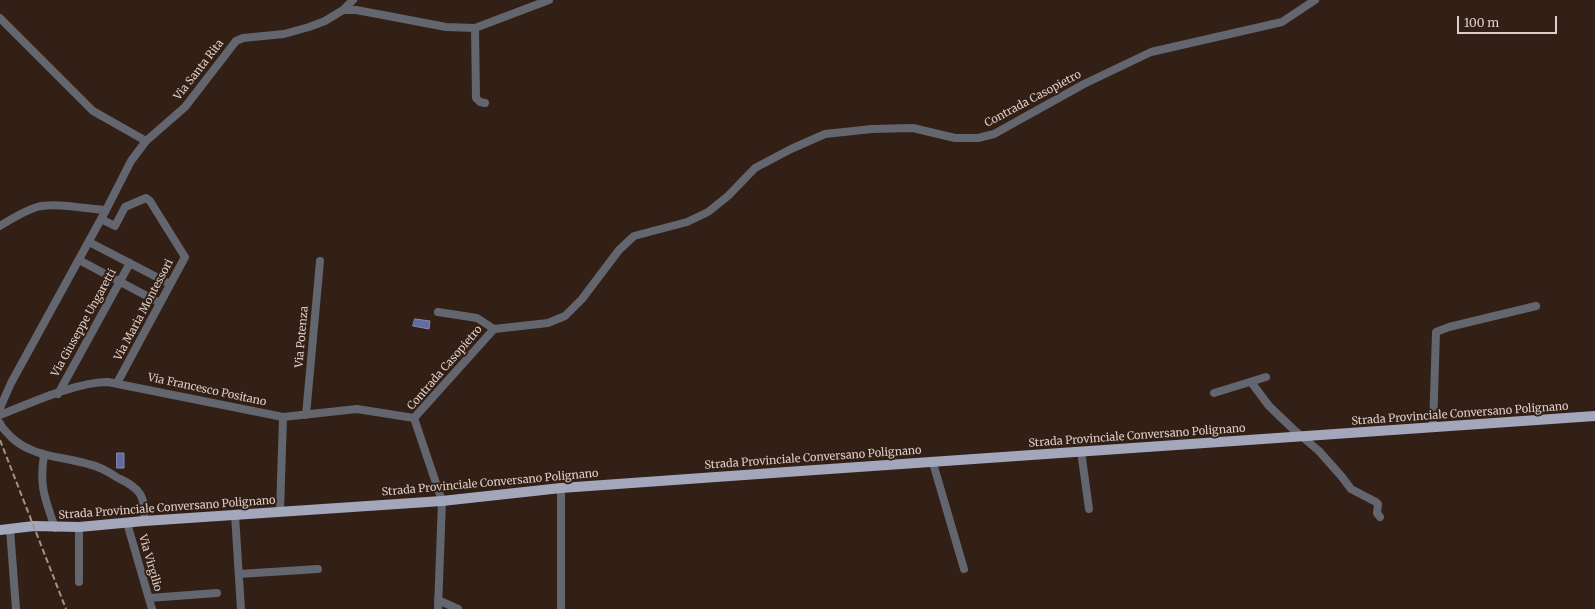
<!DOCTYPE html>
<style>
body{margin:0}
#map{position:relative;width:1595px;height:609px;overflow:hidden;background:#321f15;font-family:Merriweather,serif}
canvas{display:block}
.scale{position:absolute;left:1457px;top:16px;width:100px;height:18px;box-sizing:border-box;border:2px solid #dccec7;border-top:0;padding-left:5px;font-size:12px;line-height:14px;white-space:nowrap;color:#dccec7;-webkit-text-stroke:3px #321f15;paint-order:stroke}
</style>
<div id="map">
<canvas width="1595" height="609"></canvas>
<div class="scale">100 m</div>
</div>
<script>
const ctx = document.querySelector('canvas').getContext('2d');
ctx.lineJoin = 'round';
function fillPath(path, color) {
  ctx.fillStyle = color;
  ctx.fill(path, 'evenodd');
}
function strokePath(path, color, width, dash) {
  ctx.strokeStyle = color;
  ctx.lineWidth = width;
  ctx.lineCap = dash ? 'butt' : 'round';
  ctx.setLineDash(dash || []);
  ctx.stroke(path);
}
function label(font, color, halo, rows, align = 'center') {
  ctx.font = font + ' Merriweather,serif';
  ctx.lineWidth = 4;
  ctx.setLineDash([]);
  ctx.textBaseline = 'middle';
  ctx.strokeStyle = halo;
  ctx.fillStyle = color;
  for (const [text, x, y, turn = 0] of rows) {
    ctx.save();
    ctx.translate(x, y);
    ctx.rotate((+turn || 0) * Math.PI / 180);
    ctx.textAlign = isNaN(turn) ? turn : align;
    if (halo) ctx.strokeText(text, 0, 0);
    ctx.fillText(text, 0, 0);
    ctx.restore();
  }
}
const water = new Path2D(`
 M 415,319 L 430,321 L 429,329 L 413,326 Z
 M 117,453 L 124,453 L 124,468 L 117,468 Z`);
const minor = new Path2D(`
 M 343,10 L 353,0
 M 0,18 L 93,111 L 146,141
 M 475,28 L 476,98 L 480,102 L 485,103
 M 101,219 L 115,226 L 125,207 L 146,198 L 150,201 L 185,257 L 117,383
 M 0,226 C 11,219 24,211 37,207 C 54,202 87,209 106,210
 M 89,242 L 170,284
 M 79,260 L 160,303
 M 438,312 L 477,318 L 494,329
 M 1251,382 L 1269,406 L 1293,429 L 1319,451 L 1342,477 L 1351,489 L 1376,502 L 1378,504 L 1377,513 L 1380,517
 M 1214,393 L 1266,377
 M 58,394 L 130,263
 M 0,408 L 11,383 L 106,210 L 131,161 L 146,141 L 185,107 L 236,41 L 243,38 L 284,34 L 309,27 L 325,21 L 343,10 L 356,10 L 383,15 L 446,27 L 475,28 L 549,0
 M 0,415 C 31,403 76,382 108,382 L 283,417 L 357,409 L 414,418
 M 306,415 L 320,261
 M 0,423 C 2,429 7,432 11,437 C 32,457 61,456 88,464 C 99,466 109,472 118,478 C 126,482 135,486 140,494 C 145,501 144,513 144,521
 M 1433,428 L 1436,332 L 1449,327 L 1536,306
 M 1081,451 L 1089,509
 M 44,455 C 39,487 45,498 55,528
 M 933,463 L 964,569
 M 280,512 L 283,417
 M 235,515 L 241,609
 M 127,523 L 152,609
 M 10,529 L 16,609
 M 239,574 L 318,569
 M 79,582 L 79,527
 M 149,598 L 217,593
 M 438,600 L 458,609
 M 438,609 L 442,501 L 414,418 L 494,329 L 548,323 L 565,316 L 582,299 L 619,250 L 634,236 L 687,222 L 708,212 L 728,196 L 755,168 L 791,149 L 825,134 L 872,129 L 913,128 L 955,138 L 978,138 L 994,134 L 1084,84 L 1151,52 L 1282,22 L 1315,0
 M 561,609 L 561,488`);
const major = new Path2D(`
 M 0,530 L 34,526 L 79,527 L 144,521 L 442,501 L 561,488 L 815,470 L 1595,416`);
const rail = new Path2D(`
 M 0,440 L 66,609`);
const streetNames = [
 ["Via Santa Rita",199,70,-52],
 ["Contrada Casopietro",1033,99,-28],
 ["Via Maria Montessori",144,310,-62],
 ["Via Giuseppe Ungaretti",84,323,-61],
 ["Via Potenza",302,337,-85],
 ["Contrada Casopietro",445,368,-49],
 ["Via Francesco Positano",207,390,12],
 ["Strada Provinciale Conversano Polignano",1460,414,-4],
 ["Strada Provinciale Conversano Polignano",1137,436,-4],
 ["Strada Provinciale Conversano Polignano",813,458,-4],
 ["Strada Provinciale Conversano Polignano",490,483,-5],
 ["Strada Provinciale Conversano Polignano",167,508,-4],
 ["Via Virgilio",150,563,74]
];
fillPath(water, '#606ba3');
strokePath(water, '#8589ae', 1);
strokePath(minor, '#63656f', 8);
strokePath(major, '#a2a7bb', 10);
strokePath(rail, '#a2938b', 2, [6, 3]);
label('11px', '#dccec7', '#321f15', streetNames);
</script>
